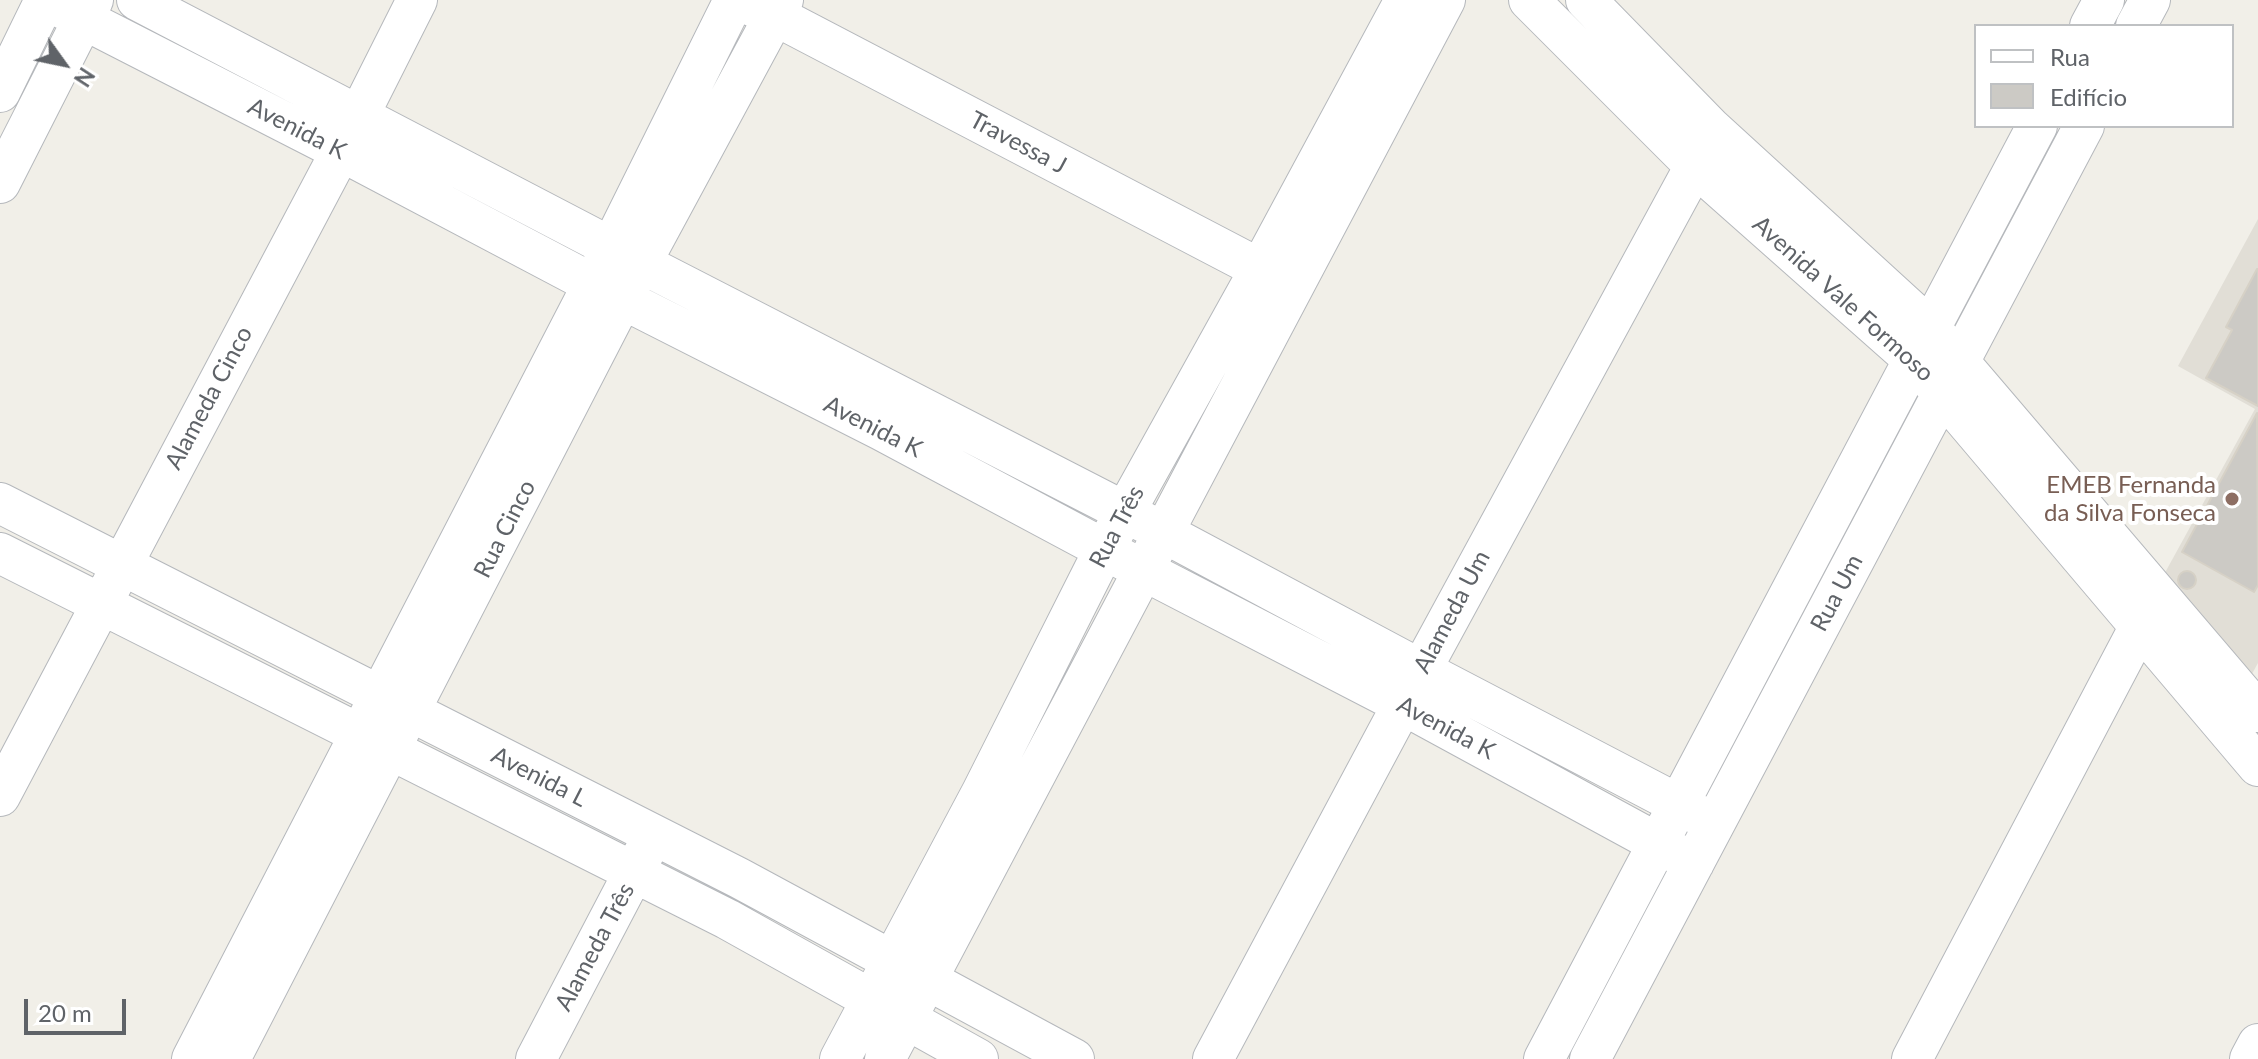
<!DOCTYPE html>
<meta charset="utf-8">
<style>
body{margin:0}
#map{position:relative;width:2258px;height:1059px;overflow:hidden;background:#f1efe8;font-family:Lato,sans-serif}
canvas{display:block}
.legend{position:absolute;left:1974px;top:24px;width:260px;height:104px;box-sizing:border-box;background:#fff;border:2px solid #bfc1c3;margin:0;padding:10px 14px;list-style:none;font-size:24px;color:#5f6368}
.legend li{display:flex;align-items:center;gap:16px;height:40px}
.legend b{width:40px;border:2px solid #bfc1c3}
.north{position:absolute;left:24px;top:24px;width:80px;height:80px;-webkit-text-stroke:6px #fff;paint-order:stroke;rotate:123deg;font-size:22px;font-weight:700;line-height:32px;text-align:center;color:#5f6368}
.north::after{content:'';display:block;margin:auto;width:28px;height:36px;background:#5f6368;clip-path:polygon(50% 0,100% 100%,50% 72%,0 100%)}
.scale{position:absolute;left:24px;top:999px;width:102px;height:36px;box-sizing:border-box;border:4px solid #5f6368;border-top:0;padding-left:10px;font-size:24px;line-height:28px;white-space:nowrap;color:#5f6368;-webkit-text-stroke:6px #fff;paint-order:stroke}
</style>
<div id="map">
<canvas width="2258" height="1059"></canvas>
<ul class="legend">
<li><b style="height:10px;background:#fff"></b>Rua</li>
<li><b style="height:22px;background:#cccac5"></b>Edifício</li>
</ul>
<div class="north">N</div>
<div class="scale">20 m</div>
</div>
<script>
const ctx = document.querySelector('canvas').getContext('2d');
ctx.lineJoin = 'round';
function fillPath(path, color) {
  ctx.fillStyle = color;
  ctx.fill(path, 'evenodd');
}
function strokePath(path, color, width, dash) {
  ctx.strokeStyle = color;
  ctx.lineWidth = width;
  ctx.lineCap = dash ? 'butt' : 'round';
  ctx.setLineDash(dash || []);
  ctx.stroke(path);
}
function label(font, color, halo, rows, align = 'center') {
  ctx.font = font + ' Lato,sans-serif';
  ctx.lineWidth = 8;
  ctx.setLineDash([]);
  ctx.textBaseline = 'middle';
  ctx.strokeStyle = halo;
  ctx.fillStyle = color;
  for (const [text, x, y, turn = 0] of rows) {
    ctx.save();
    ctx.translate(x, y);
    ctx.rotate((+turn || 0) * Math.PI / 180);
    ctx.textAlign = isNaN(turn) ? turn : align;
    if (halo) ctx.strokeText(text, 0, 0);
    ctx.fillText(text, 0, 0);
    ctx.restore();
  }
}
const education = new Path2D(`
 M 2258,219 L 2258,663 L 2243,690 L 2156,589 L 2255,409 L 2178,366 Z`);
const building = new Path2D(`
 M 2257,269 L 2258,269 L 2258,406 L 2206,378 L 2232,330 L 2226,327 Z
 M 2257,413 L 2258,585 L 2254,592 L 2182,552 Z
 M2178 580a9 9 0 1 1 18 0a9 9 0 1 1-18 0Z`);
const street = new Path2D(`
 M 46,0 L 341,151 L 593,284 L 881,430 L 1143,570 L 1402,704 L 1694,863
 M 137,0 L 641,263 L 1125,512 L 1421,670 L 1714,823
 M 1529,0 L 1695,166 L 1914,360 L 2258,766
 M 1586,0 L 1710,127 L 1931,329 L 2258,712
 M 752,6 L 776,16 L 1260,269
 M 2090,26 L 2104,0
 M 2136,26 L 2150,0
 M 0,92 L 45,0
 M 0,183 L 93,0
 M 0,503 L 739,878 L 1074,1059
 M 0,553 L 727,919 L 978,1059
 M 0,796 L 341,151 L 417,0
 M 192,1059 L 593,284 L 734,0
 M 230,1059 L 641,263 L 783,0
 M 536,1059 L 646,849
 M 840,1059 L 982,792 L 1105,548 L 1260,269 L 1405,0
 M 885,1059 L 1445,0
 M 1213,1059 L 1421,670 L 1695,166
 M 1544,1059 L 2037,126
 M 1590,1059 L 2084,126
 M 1912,1059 L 2140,626
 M 2250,1059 L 2258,1044`);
const markers = [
 [2232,499,8,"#8d6e63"]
];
const streetNames = [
 ["Avenida K",297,129,27],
 ["Travessa J",1018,143,28],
 ["Avenida Vale Formoso",1843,299,42],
 ["Alameda Cinco",209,398,-62],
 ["Avenida K",873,427,27],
 ["Rua Três",1117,527,-62],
 ["Rua Cinco",505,529,-63],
 ["Rua Um",1837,593,-62],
 ["Alameda Um",1452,612,-62],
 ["Avenida K",1446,728,28],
 ["Avenida L",539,777,27],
 ["Alameda Três",595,947,-62]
];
const educationNames = [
 ["EMEB Fernanda",2216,485],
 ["da Silva Fonseca",2216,513]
];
fillPath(education, '#e1ded6');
fillPath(building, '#cccac5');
strokePath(building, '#d6d1c6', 2);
strokePath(street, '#b5b8bc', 42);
strokePath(street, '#fff', 40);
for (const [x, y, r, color] of markers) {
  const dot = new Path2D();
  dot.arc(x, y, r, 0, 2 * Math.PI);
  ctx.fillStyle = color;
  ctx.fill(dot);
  strokePath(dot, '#fff', 3);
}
label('24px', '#5f6368', '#fff', streetNames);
label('24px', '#785e54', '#fff', educationNames, 'right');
</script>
